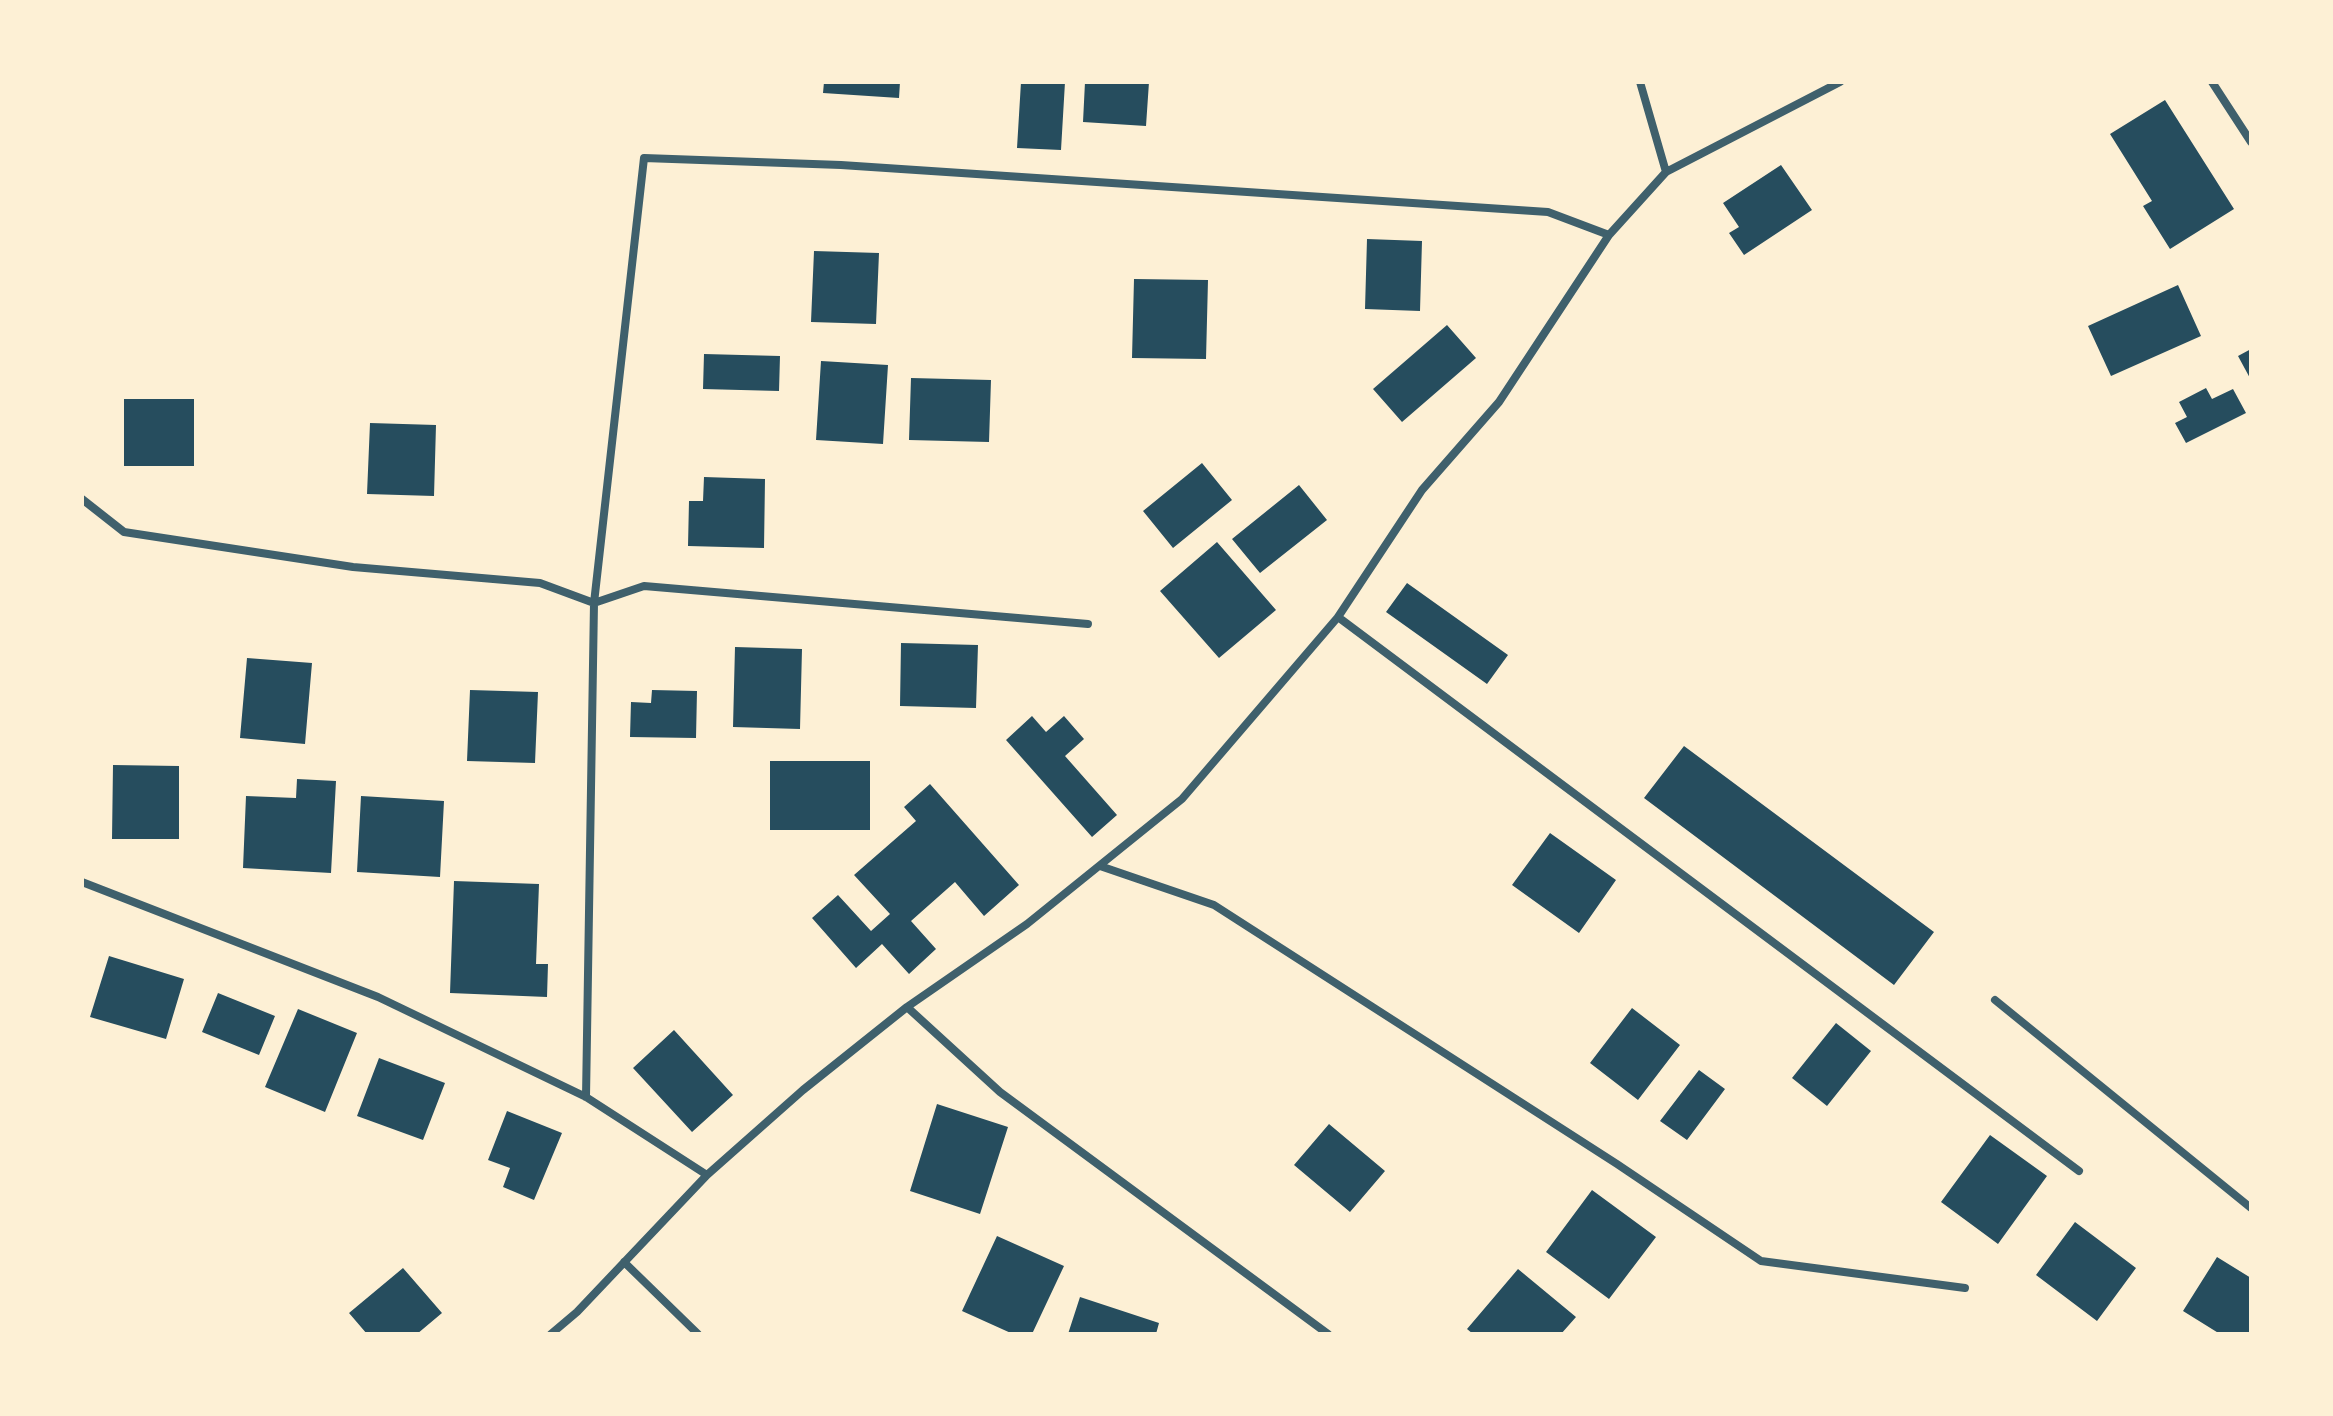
<!DOCTYPE html>
<style>
body{margin:0}
#map{position:relative;width:2333px;height:1416px;overflow:hidden;background:#fdf0d5;font-family:Bitter,serif}
canvas{display:block}
.frame{position:absolute;inset:0;border:84px solid #fdf0d5;pointer-events:none}
</style>
<div id="map">
<canvas width="2333" height="1416"></canvas>
<div class="frame"></div>
</div>
<script>
const ctx = document.querySelector('canvas').getContext('2d');
ctx.lineJoin = 'round';
function fillPath(path, color) {
  ctx.fillStyle = color;
  ctx.fill(path, 'evenodd');
}
function strokePath(path, color, width, dash) {
  ctx.strokeStyle = color;
  ctx.lineWidth = width;
  ctx.lineCap = dash ? 'butt' : 'round';
  ctx.setLineDash(dash || []);
  ctx.stroke(path);
}
const building = new Path2D(`
 M 824,82 L 900,82 L 899,98 L 823,93 Z
 M 1021,82 L 1065,82 L 1061,150 L 1017,148 Z
 M 1085,82 L 1149,82 L 1146,126 L 1083,122 Z
 M 2165,100 L 2234,209 L 2170,249 L 2143,206 L 2152,201 L 2110,134 Z
 M 1781,165 L 1812,210 L 1744,255 L 1729,233 L 1739,227 L 1723,203 Z
 M 1367,239 L 1422,241 L 1420,311 L 1365,309 Z
 M 814,251 L 879,253 L 876,324 L 811,322 Z
 M 1134,279 L 1208,280 L 1206,359 L 1132,358 Z
 M 2178,285 L 2201,336 L 2111,376 L 2088,326 Z
 M 1447,325 L 1476,358 L 1402,422 L 1373,389 Z
 M 2251,349 L 2251,380 L 2238,356 Z
 M 704,354 L 780,356 L 779,391 L 703,389 Z
 M 821,361 L 888,365 L 883,444 L 816,440 Z
 M 911,378 L 991,380 L 989,442 L 909,440 Z
 M 2206,388 L 2212,399 L 2233,389 L 2246,413 L 2186,443 L 2175,423 L 2187,417 L 2179,402 Z
 M 124,399 L 194,399 L 194,466 L 124,466 Z
 M 370,423 L 436,425 L 434,496 L 367,494 Z
 M 1202,463 L 1232,500 L 1173,548 L 1143,511 Z
 M 704,477 L 765,479 L 764,548 L 688,546 L 689,501 L 703,501 Z
 M 1299,485 L 1327,520 L 1260,573 L 1232,539 Z
 M 1217,542 L 1276,610 L 1219,658 L 1160,591 Z
 M 1407,583 L 1508,655 L 1487,684 L 1386,612 Z
 M 901,643 L 978,645 L 976,708 L 900,706 Z
 M 735,647 L 802,649 L 800,729 L 733,727 Z
 M 247,658 L 312,663 L 305,744 L 240,738 Z
 M 470,690 L 538,692 L 535,763 L 467,761 Z
 M 652,690 L 697,691 L 696,738 L 630,737 L 631,702 L 651,703 Z
 M 1032,716 L 1046,732 L 1064,716 L 1084,739 L 1065,756 L 1117,815 L 1092,837 L 1006,740 Z
 M 1684,746 L 1934,932 L 1894,985 L 1644,798 Z
 M 770,761 L 870,761 L 870,830 L 770,830 Z
 M 113,765 L 179,766 L 179,839 L 112,839 Z
 M 297,779 L 336,781 L 331,873 L 243,868 L 246,796 L 296,798 Z
 M 930,784 L 1019,885 L 984,916 L 955,882 L 911,921 L 936,949 L 909,974 L 882,944 L 856,968 L 812,918 L 838,895 L 871,931 L 890,914 L 854,875 L 916,821 L 904,807 Z
 M 361,796 L 444,801 L 440,877 L 357,872 Z
 M 1550,833 L 1616,880 L 1579,933 L 1512,885 Z
 M 454,881 L 539,884 L 536,964 L 548,964 L 547,997 L 450,993 Z
 M 109,956 L 184,979 L 166,1039 L 90,1017 Z
 M 218,993 L 275,1016 L 259,1055 L 202,1032 Z
 M 1632,1008 L 1680,1045 L 1638,1100 L 1590,1063 Z
 M 298,1009 L 357,1033 L 325,1112 L 265,1087 Z
 M 1836,1023 L 1871,1051 L 1827,1106 L 1792,1078 Z
 M 674,1030 L 733,1095 L 692,1132 L 633,1068 Z
 M 379,1058 L 445,1083 L 423,1140 L 357,1116 Z
 M 1699,1070 L 1725,1089 L 1687,1140 L 1660,1121 Z
 M 937,1104 L 1008,1127 L 980,1214 L 910,1191 Z
 M 507,1111 L 562,1133 L 534,1200 L 503,1187 L 510,1168 L 488,1160 Z
 M 1329,1124 L 1385,1171 L 1350,1212 L 1294,1165 Z
 M 1990,1135 L 2047,1176 L 1998,1244 L 1941,1202 Z
 M 1592,1190 L 1656,1237 L 1609,1299 L 1546,1252 Z
 M 2075,1222 L 2136,1268 L 2097,1321 L 2036,1275 Z
 M 997,1236 L 1064,1266 L 1032,1334 L 1013,1334 L 962,1311 Z
 M 2217,1257 L 2251,1278 L 2251,1334 L 2220,1334 L 2183,1311 Z
 M 403,1268 L 442,1313 L 417,1334 L 367,1334 L 349,1313 Z
 M 1518,1269 L 1576,1317 L 1561,1334 L 1473,1334 L 1467,1329 Z
 M 1080,1297 L 1159,1323 L 1156,1334 L 1068,1334 Z`);
const minor = new Path2D(`
 M 1640,82 L 1666,172
 M 2212,82 L 2251,142
 M 82,499 L 124,532 L 353,567 L 540,583 L 594,603 L 644,158 L 841,165 L 1548,212 L 1609,235
 M 1338,617 L 2079,1171
 M 1100,866 L 1214,905 L 1617,1164 L 1761,1261 L 1965,1288
 M 82,882 L 378,997 L 586,1097 L 707,1175
 M 1995,1000 L 2251,1208
 M 907,1007 L 1000,1092 L 1328,1334
 M 586,1097 L 594,603 L 644,586 L 1088,624
 M 624,1262 L 698,1334
 M 551,1334 L 577,1312 L 707,1175 L 803,1090 L 907,1007 L 1027,924 L 1182,799 L 1338,617 L 1422,490 L 1499,402 L 1609,235 L 1666,172 L 1840,82`);
fillPath(building, '#264d5e');
strokePath(minor, '#3f606c', 8);
</script>
